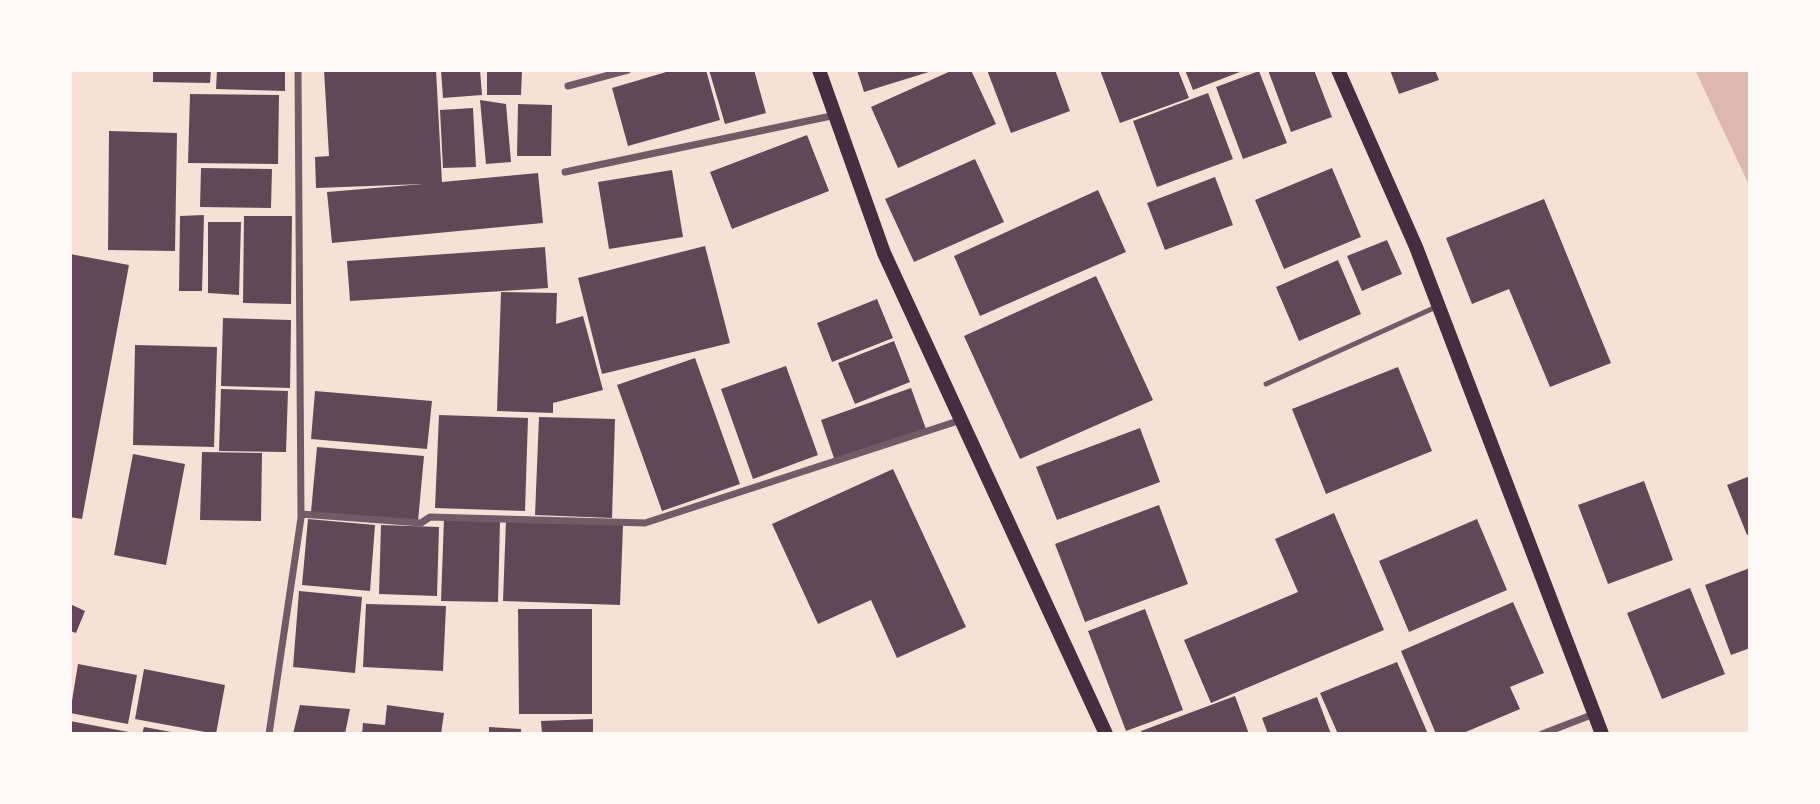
<!DOCTYPE html>
<style>
body{margin:0}
#map{position:relative;width:1820px;height:804px;overflow:hidden;background:#f7e1d7;font-family:"PT Serif",serif}
canvas{display:block}
.frame{position:absolute;inset:0;border:72px solid #fffaf5;pointer-events:none}
</style>
<div id="map">
<canvas width="1820" height="804"></canvas>
<div class="frame"></div>
</div>
<script>
const ctx = document.querySelector('canvas').getContext('2d');
ctx.lineJoin = 'round';
function fillPath(path, color) {
  ctx.fillStyle = color;
  ctx.fill(path, 'evenodd');
}
function strokePath(path, color, width, dash) {
  ctx.strokeStyle = color;
  ctx.lineWidth = width;
  ctx.lineCap = dash ? 'butt' : 'round';
  ctx.setLineDash(dash || []);
  ctx.stroke(path);
}
const water = new Path2D(`
 M 1695,70 L 1750,70 L 1750,187 Z`);
const building = new Path2D(`
 M 153,70 L 211,70 L 210,83 L 153,82 Z
 M 217,70 L 285,70 L 285,91 L 216,89 Z
 M 324,70 L 436,70 L 442,182 L 538,173 L 543,223 L 332,243 L 327,192 L 423,184 L 316,188 L 315,157 L 329,156 Z
 M 441,70 L 480,70 L 482,95 L 443,98 Z
 M 487,70 L 522,70 L 521,95 L 487,95 Z
 M 673,70 L 706,70 L 720,120 L 628,146 L 612,88 Z
 M 709,70 L 754,70 L 766,113 L 725,124 Z
 M 857,70 L 932,70 L 932,71 L 864,92 Z
 M 953,70 L 971,70 L 996,124 L 898,168 L 871,107 Z
 M 987,70 L 1055,70 L 1070,111 L 1011,133 Z
 M 1100,70 L 1178,70 L 1189,98 L 1120,123 Z
 M 1185,70 L 1245,70 L 1193,90 Z
 M 1268,70 L 1314,70 L 1332,117 L 1291,132 Z
 M 1390,70 L 1435,70 L 1439,80 L 1399,94 Z
 M 1259,71 L 1287,143 L 1243,159 L 1216,87 Z
 M 1208,93 L 1233,159 L 1157,187 L 1133,121 Z
 M 190,94 L 279,95 L 278,164 L 188,163 Z
 M 480,100 L 506,104 L 511,162 L 486,164 Z
 M 518,104 L 552,105 L 551,156 L 517,156 Z
 M 473,108 L 476,167 L 443,168 L 440,110 Z
 M 109,131 L 177,133 L 175,251 L 108,250 Z
 M 807,135 L 829,191 L 732,229 L 710,172 Z
 M 975,159 L 1004,222 L 914,262 L 885,199 Z
 M 201,168 L 272,169 L 271,208 L 200,207 Z
 M 1332,168 L 1361,237 L 1284,269 L 1255,200 Z
 M 672,170 L 683,237 L 609,249 L 598,182 Z
 M 1215,177 L 1233,225 L 1165,250 L 1147,203 Z
 M 1098,190 L 1126,252 L 980,316 L 954,256 Z
 M 1544,199 L 1611,363 L 1550,387 L 1509,289 L 1472,304 L 1446,238 Z
 M 204,215 L 202,291 L 179,291 L 180,216 Z
 M 244,216 L 292,216 L 291,304 L 243,303 Z
 M 208,222 L 241,222 L 239,295 L 208,293 Z
 M 1387,240 L 1402,274 L 1362,291 L 1347,256 Z
 M 705,246 L 730,343 L 602,374 L 578,278 Z
 M 545,247 L 548,288 L 350,301 L 347,261 Z
 M 70,254 L 129,265 L 82,519 L 70,517 Z
 M 1338,260 L 1361,314 L 1299,341 L 1276,287 Z
 M 1096,276 L 1153,400 L 1020,459 L 964,336 Z
 M 501,292 L 557,293 L 556,324 L 583,316 L 603,390 L 553,403 L 553,413 L 497,411 Z
 M 877,299 L 893,338 L 832,362 L 817,323 Z
 M 223,318 L 291,320 L 290,388 L 221,386 Z
 M 894,341 L 910,382 L 855,404 L 838,363 Z
 M 135,345 L 217,347 L 214,447 L 133,445 Z
 M 695,358 L 740,484 L 662,511 L 617,385 Z
 M 786,366 L 818,455 L 753,479 L 721,389 Z
 M 1398,367 L 1432,451 L 1326,494 L 1292,409 Z
 M 911,388 L 926,429 L 835,461 L 821,420 Z
 M 221,389 L 288,391 L 286,452 L 219,451 Z
 M 315,391 L 432,401 L 427,449 L 311,439 Z
 M 439,415 L 528,418 L 525,511 L 435,508 Z
 M 539,417 L 615,419 L 612,518 L 535,515 Z
 M 1140,428 L 1160,482 L 1057,520 L 1036,467 Z
 M 317,447 L 424,456 L 418,521 L 311,512 Z
 M 202,452 L 262,453 L 261,521 L 200,520 Z
 M 133,454 L 185,464 L 166,565 L 114,555 Z
 M 893,469 L 966,627 L 897,658 L 871,600 L 818,624 L 772,524 Z
 M 1750,476 L 1750,534 L 1747,535 L 1727,485 Z
 M 1644,481 L 1673,560 L 1608,584 L 1578,505 Z
 M 1159,505 L 1188,584 L 1085,622 L 1055,544 Z
 M 1334,513 L 1384,630 L 1211,703 L 1184,640 L 1298,592 L 1275,539 Z
 M 308,519 L 375,525 L 370,591 L 302,585 Z
 M 444,519 L 500,521 L 498,602 L 441,601 Z
 M 1477,519 L 1507,590 L 1409,632 L 1379,561 Z
 M 506,520 L 623,525 L 620,605 L 503,601 Z
 M 381,525 L 439,527 L 437,596 L 379,594 Z
 M 1750,568 L 1750,648 L 1731,655 L 1705,585 Z
 M 1690,588 L 1725,674 L 1662,699 L 1627,613 Z
 M 299,591 L 362,597 L 355,673 L 293,667 Z
 M 1513,602 L 1544,673 L 1510,687 L 1520,709 L 1461,734 L 1436,734 L 1401,651 Z
 M 70,604 L 85,611 L 76,633 L 70,631 Z
 M 366,604 L 446,606 L 443,671 L 363,667 Z
 M 518,609 L 592,609 L 592,714 L 519,714 Z
 M 1145,609 L 1183,710 L 1126,731 L 1088,631 Z
 M 1397,662 L 1428,734 L 1338,734 L 1320,693 Z
 M 78,664 L 137,675 L 128,724 L 70,713 Z
 M 144,669 L 225,685 L 216,734 L 135,719 Z
 M 1235,696 L 1249,734 L 1142,734 L 1141,731 Z
 M 1317,697 L 1331,734 L 1268,734 L 1262,718 Z
 M 300,705 L 350,709 L 345,734 L 293,734 Z
 M 387,705 L 444,713 L 441,734 L 362,734 L 363,723 L 385,725 Z
 M 593,719 L 593,734 L 542,734 L 541,721 Z
 M 70,721 L 134,733 L 134,734 L 70,734 Z
 M 144,727 L 177,733 L 177,734 L 142,734 Z
 M 489,727 L 521,729 L 521,734 L 489,734 Z`);
const service = new Path2D(`
 M 1266,384 L 1436,307`);
const minor = new Path2D(`
 M 568,86 L 628,70
 M 565,172 L 836,115
 M 301,514 L 421,523 L 430,517 L 645,523 L 961,420
 M 269,734 L 301,518 L 298,70
 M 1542,734 L 1594,714`);
const secondary = new Path2D(`
 M 819,70 L 884,253 L 1106,734
 M 1338,70 L 1416,247 L 1602,734`);
fillPath(water, '#dcb8b0');
fillPath(building, '#644757');
strokePath(service, '#755966', 5);
strokePath(minor, '#755966', 7);
strokePath(secondary, '#4a2c40', 14);
</script>
